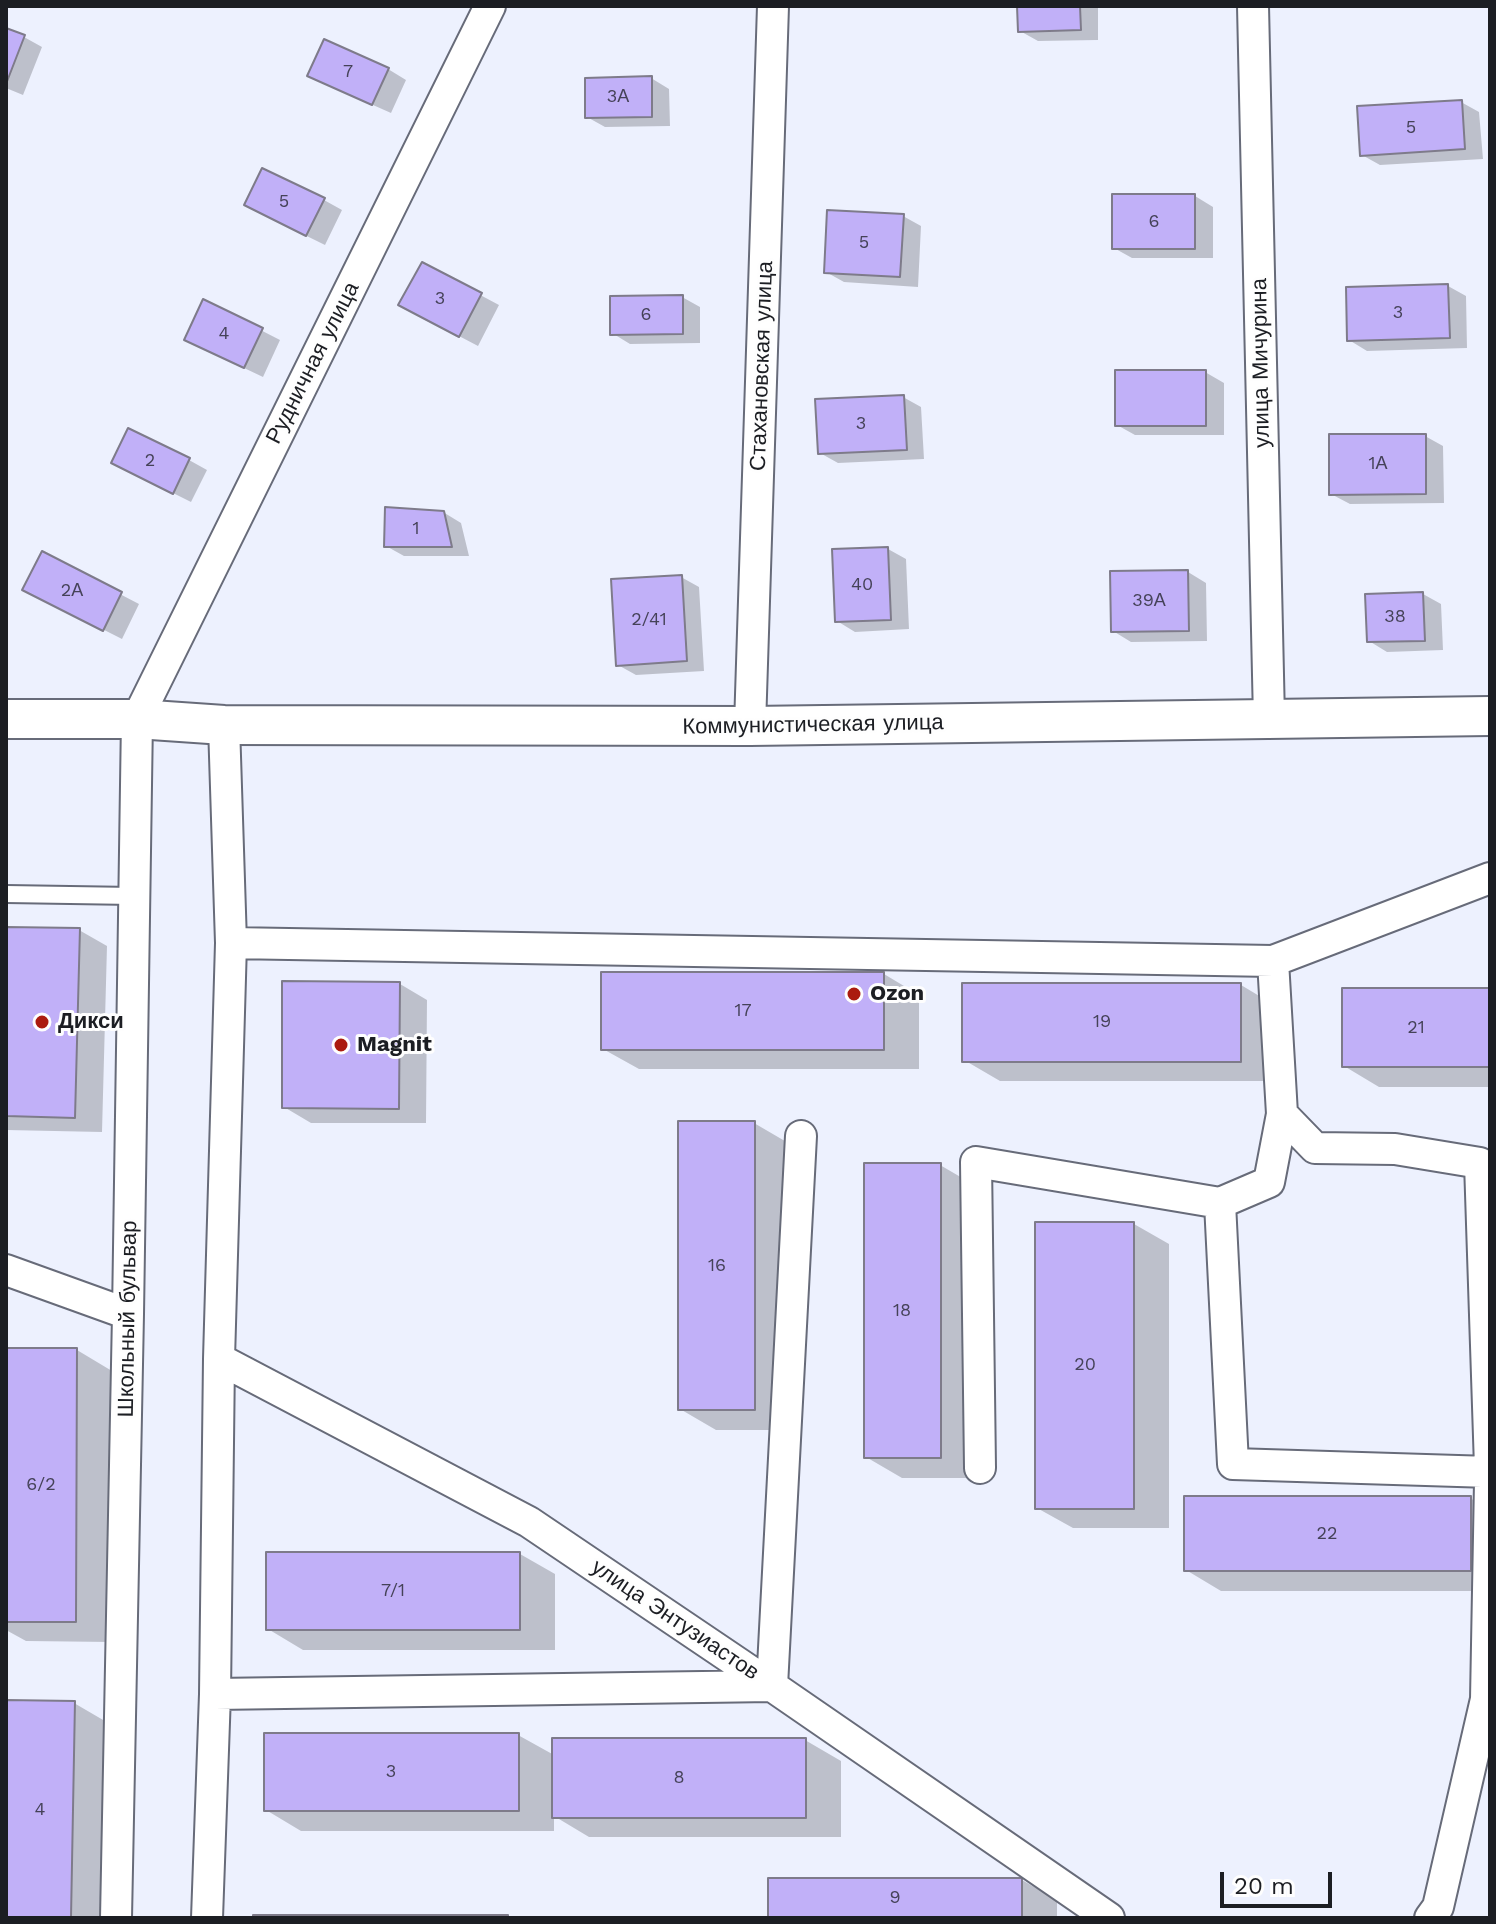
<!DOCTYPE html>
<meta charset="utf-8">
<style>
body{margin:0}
#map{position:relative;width:1496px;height:1924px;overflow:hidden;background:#edf1fe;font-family:"Work Sans",sans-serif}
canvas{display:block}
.frame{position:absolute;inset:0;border:8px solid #1c1e23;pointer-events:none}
.scale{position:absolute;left:1220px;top:1872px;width:112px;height:36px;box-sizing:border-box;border:4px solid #1c1e23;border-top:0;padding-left:10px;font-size:24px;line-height:28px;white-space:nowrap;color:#1c1e23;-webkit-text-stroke:6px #fefefe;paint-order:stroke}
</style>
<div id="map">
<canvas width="1496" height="1924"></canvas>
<div class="frame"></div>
<div class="scale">20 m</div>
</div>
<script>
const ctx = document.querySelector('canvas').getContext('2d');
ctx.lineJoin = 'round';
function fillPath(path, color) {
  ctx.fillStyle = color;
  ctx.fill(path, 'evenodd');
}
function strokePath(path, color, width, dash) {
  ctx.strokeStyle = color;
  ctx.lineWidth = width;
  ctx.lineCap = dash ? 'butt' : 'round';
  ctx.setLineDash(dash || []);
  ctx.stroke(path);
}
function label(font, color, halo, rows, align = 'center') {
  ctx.font = font + ' "Work Sans",sans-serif';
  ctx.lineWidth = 6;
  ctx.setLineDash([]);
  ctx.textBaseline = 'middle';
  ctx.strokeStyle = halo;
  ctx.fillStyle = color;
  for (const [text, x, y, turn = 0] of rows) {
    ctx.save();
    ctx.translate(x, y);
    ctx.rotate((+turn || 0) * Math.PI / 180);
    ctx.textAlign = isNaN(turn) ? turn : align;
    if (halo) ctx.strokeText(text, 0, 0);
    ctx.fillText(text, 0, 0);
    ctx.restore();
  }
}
const shadow = new Path2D(`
 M 1019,6 L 1098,6 L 1098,40 L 1038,41 L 1020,31 Z
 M 6,30 L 24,37 L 42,47 L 23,95 L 6,88 Z
 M 388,69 L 406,80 L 391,113 L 328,85 Z
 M 651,78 L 669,89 L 670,126 L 605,127 L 587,117 Z
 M 1461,102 L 1479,112 L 1483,159 L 1380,165 L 1362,155 Z
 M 1195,196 L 1213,207 L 1213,258 L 1132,258 L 1114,248 Z
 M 324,200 L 342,210 L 325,245 L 264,215 Z
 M 903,216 L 921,226 L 918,287 L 844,282 L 826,272 Z
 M 422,264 L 499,305 L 478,346 L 419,315 Z
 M 1448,286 L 1466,296 L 1467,348 L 1367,351 L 1349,340 Z
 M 682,297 L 700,307 L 700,343 L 630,344 L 612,333 Z
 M 204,301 L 280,340 L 263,377 L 204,349 Z
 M 1205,372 L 1224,383 L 1224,435 L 1135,435 L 1117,425 Z
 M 903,397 L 921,407 L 924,459 L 838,463 L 820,453 Z
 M 1425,436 L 1443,446 L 1444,503 L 1350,504 L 1331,494 Z
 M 189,460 L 207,470 L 191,502 L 131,472 Z
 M 443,512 L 461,523 L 469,556 L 404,556 L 386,546 Z
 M 888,549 L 906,559 L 909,629 L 855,632 L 837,621 Z
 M 43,554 L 139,604 L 122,639 L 43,599 Z
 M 1188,572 L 1206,583 L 1207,641 L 1131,642 L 1113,631 Z
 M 681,577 L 699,587 L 704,671 L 636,675 L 618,665 Z
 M 1423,594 L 1441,604 L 1443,650 L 1387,652 L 1369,641 Z
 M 6,929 L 79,930 L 107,946 L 102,1132 L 6,1130 Z
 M 884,974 L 919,995 L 919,1069 L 639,1069 L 603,1049 Z
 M 400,984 L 427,1000 L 426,1123 L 311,1123 L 284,1107 Z
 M 1241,985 L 1276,1006 L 1276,1081 L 1000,1081 L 964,1060 Z
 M 1490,990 L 1490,1087 L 1379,1087 L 1344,1066 Z
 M 754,1123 L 790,1144 L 790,1430 L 716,1430 L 680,1409 Z
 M 940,1165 L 976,1186 L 976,1478 L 902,1478 L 866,1457 Z
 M 1134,1224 L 1169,1244 L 1169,1528 L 1073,1528 L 1037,1508 Z
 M 6,1350 L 77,1350 L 112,1371 L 111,1642 L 26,1641 L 6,1630 Z
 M 1470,1498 L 1490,1510 L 1490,1591 L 1221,1591 L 1186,1570 Z
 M 520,1554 L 555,1574 L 555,1650 L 303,1650 L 268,1629 Z
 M 6,1702 L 74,1703 L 110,1724 L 107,1918 L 6,1918 Z
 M 518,1735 L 554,1755 L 805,1740 L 841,1761 L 841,1837 L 589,1837 L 554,1816 L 554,1831 L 301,1831 L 266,1810 Z
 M 1022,1880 L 1057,1900 L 1057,1918 L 770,1918 Z`);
const building = new Path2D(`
 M 1017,6 L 1080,6 L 1081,30 L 1018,32 Z
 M 6,28 L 25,35 L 6,84 Z
 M 324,39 L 389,68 L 372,105 L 307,76 Z
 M 652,76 L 652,117 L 585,118 L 585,78 Z
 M 1462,100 L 1465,149 L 1360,156 L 1357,106 Z
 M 262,168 L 325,198 L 306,236 L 244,205 Z
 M 1112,194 L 1195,194 L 1195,249 L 1112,249 Z
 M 827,210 L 904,214 L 900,277 L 824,273 Z
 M 422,262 L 482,293 L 459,337 L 398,305 Z
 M 1448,284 L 1450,338 L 1347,341 L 1346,287 Z
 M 683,295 L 683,334 L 610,335 L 610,296 Z
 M 203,299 L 263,328 L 244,368 L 184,340 Z
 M 1115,370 L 1206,370 L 1206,426 L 1115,426 Z
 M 904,395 L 907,450 L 818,454 L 815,399 Z
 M 128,428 L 190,458 L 173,494 L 111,463 Z
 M 1329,434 L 1426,434 L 1426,494 L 1329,495 Z
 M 385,507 L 444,511 L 452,547 L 384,547 Z
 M 888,547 L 891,620 L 835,622 L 832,549 Z
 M 42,551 L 122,592 L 103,631 L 22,590 Z
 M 1188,570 L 1189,631 L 1111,632 L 1110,571 Z
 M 682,575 L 687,661 L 616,666 L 611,579 Z
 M 1423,592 L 1425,641 L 1367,642 L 1365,594 Z
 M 6,927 L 80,928 L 75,1118 L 6,1116 Z
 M 601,972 L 884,972 L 884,1050 L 601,1050 Z
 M 282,981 L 400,982 L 399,1109 L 282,1108 Z
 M 962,983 L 1241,983 L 1241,1062 L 962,1062 Z
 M 1342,988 L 1490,988 L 1490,1067 L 1342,1067 Z
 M 678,1121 L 755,1121 L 755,1410 L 678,1410 Z
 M 864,1163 L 941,1163 L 941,1458 L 864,1458 Z
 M 1035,1222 L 1134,1222 L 1134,1509 L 1035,1509 Z
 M 6,1348 L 77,1348 L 76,1622 L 6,1622 Z
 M 1184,1496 L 1471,1496 L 1471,1571 L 1184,1571 Z
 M 266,1552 L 520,1552 L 520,1630 L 266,1630 Z
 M 6,1700 L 75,1701 L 71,1918 L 6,1918 Z
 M 264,1733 L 519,1733 L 519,1811 L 264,1811 Z
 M 552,1738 L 806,1738 L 806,1818 L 552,1818 Z
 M 768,1878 L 1022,1878 L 1022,1918 L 768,1918 Z
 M 253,1915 L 508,1915 L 508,1918 L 253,1918 Z`);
const service = new Path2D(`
 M 6,894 L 134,896`);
const minor = new Path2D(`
 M 1253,6 L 1269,719
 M 750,726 L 773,6
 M 231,943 L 1273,961 L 1490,878
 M 1273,961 L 1282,1114 L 1315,1148 L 1395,1149 L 1480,1163 L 1490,1467
 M 1220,1203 L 1233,1464 L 1490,1472
 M 6,1270 L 128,1314
 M 219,1359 L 529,1522 L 772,1686 L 1109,1918
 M 980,1468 L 976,1162 L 1220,1203 L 1269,1182 L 1282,1114
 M 215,1694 L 772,1686 L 801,1136
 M 116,1918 L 128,1314 L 137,719 L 490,6
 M 207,1918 L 215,1694 L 219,1359 L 231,943 L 224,725
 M 1430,1918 L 1438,1907 L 1486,1699 L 1490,1482`);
const tertiary = new Path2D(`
 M 6,719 L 137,719 L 224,725 L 750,726 L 1490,716`);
const markers = [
 [854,994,8,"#ab1b0f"],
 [42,1022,8,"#ab1b0f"],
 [341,1045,8,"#ab1b0f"]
];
const numberNames = [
 ["7",348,72],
 ["3А",618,97],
 ["5",1411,128],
 ["5",284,202],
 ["6",1154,222],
 ["5",864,243],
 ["3",440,299],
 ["3",1398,313],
 ["6",646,315],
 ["4",224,334],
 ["3",861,424],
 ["2",150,461],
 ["1А",1378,464],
 ["1",416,529],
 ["40",862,585],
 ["2А",72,591],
 ["39А",1149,601],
 ["38",1395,617],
 ["2/41",649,620],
 ["17",743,1011],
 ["19",1102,1022],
 ["21",1416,1028],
 ["16",717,1266],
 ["18",902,1311],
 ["20",1085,1365],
 ["6/2",41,1485],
 ["22",1327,1534],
 ["7/1",393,1591],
 ["3",391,1772],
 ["8",679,1778],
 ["4",40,1810],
 ["9",895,1898]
];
const streetNames = [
 ["Рудничная улица",313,363,-63],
 ["улица Мичурина",1261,363,-91],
 ["Стахановская улица",762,366,-88],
 ["Коммунистическая улица",813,725,-1],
 ["Школьный бульвар",128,1319,-89],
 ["улица Энтузиастов",675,1620,34]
];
const poiNames = [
 ["Ozon",870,994],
 ["Дикси",58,1022],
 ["Magnit",357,1045]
];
fillPath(shadow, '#0003');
fillPath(building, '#c1b0f8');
strokePath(building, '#7e7b8a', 2);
strokePath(service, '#676b79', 20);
strokePath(minor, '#676b79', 34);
strokePath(tertiary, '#676b79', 42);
strokePath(service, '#fff', 16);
strokePath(minor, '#fff', 30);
strokePath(tertiary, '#fff', 38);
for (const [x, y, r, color] of markers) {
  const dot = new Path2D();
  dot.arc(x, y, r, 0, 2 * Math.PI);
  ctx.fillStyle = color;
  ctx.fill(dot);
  strokePath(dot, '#fefefe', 3);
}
label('18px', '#454258', null, numberNames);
label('22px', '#1c1e23', '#fefefe', streetNames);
label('bold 22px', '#1c1e23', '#fefefe', poiNames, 'left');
</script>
